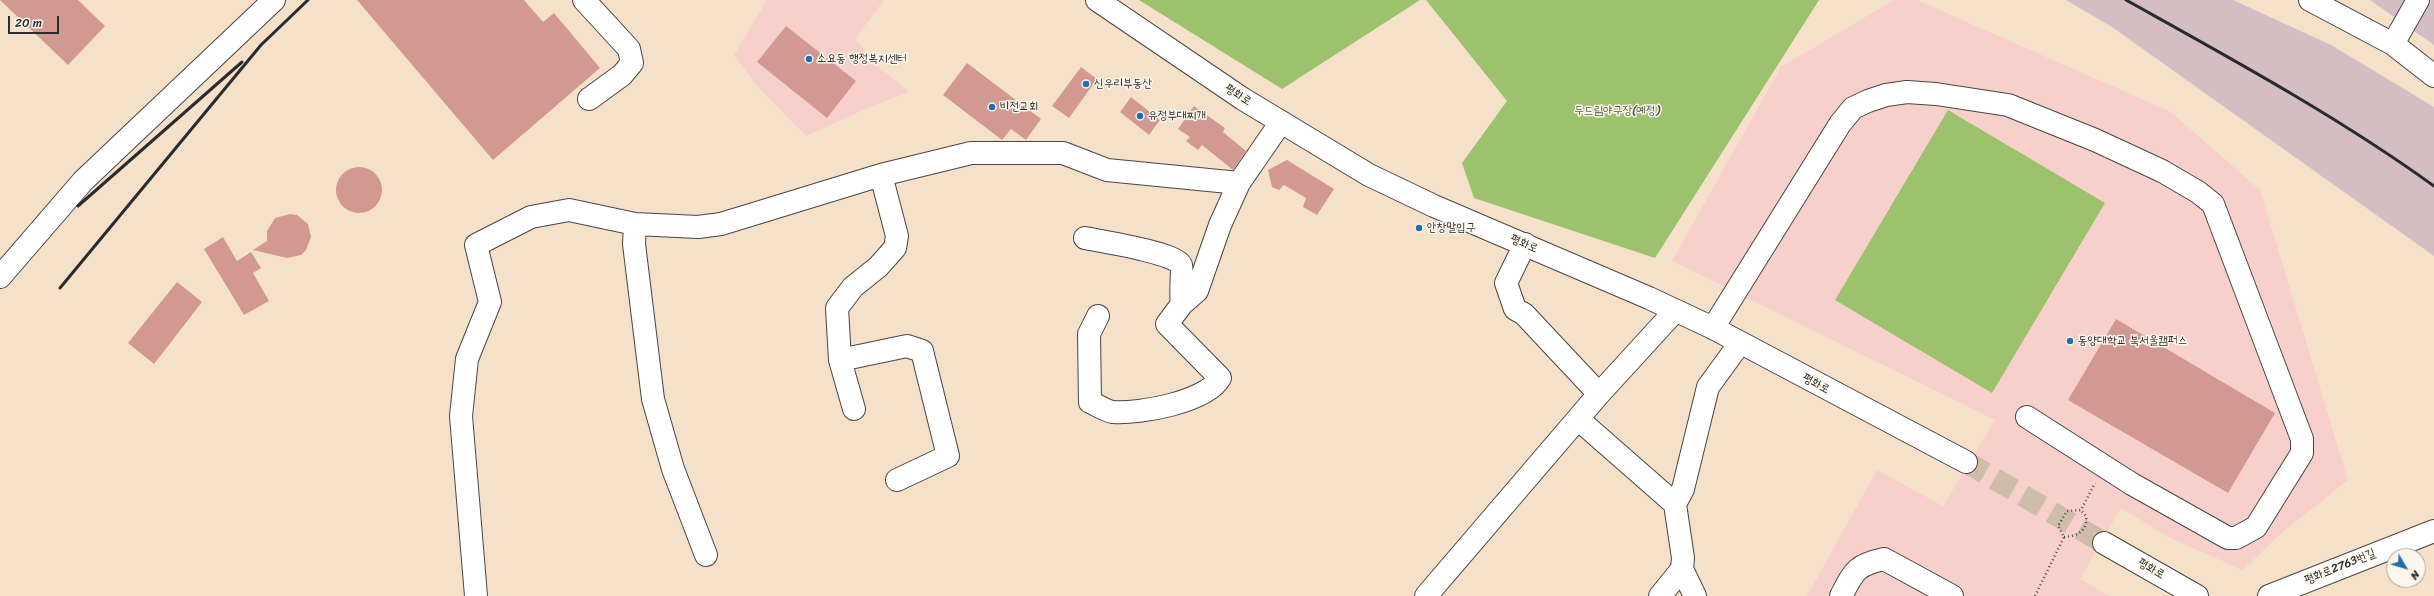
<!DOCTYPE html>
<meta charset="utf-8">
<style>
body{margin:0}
#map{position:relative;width:2434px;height:596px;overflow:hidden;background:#f5e1c9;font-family:Sriracha,sans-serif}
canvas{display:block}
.north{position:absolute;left:2386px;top:548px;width:40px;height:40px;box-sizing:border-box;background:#fbf7ec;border:1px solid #a8a59f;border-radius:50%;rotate:128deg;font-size:11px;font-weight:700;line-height:16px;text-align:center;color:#2b2b2b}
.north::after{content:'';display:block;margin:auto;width:14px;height:18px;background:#1f6fb2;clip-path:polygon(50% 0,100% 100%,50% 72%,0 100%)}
.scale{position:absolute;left:8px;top:16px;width:51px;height:18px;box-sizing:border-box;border:2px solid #2b2b2b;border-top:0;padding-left:5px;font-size:12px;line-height:14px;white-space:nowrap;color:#2b2b2b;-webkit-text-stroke:3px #fbf7ec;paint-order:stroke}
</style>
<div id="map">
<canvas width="2434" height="596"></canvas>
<div class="north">N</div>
<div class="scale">20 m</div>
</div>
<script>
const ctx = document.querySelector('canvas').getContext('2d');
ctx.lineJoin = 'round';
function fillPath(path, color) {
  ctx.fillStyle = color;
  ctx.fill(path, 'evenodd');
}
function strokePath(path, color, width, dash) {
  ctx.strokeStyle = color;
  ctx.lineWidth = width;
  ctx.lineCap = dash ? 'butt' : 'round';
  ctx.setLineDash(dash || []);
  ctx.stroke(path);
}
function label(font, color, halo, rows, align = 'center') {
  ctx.font = font + ' Sriracha,"Poor Story",sans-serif';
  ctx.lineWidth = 3;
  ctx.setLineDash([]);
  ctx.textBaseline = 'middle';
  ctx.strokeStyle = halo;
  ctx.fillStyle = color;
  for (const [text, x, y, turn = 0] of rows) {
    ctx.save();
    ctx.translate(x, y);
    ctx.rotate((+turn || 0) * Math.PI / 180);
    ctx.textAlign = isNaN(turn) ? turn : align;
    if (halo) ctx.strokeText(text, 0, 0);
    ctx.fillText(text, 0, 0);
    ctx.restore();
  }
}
const built = new Path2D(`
 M 767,0 L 884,0 L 855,39 L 881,69 L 909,92 L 872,106 L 806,136 L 757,86 L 734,55 Z
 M 1894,0 L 1917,0 L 2171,112 L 2260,190 L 2348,480 L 2279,535 L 2243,570 L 2170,538 L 2121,508 L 2080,579 L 2109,596 L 1807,596 L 1877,470 L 1943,506 L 1995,420 L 1672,261 L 1781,67 Z`);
const industrial = new Path2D(`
 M 2066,0 L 2233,0 L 2331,45 L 2434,107 L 2434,256 L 2112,27 Z
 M 2370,0 L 2434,0 L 2434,45 Z`);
const green = new Path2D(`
 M 1139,0 L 1420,0 L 1282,89 Z
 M 1426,0 L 1819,0 L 1655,258 L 1474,198 L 1462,163 L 1507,101 Z
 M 1948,110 L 2105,203 L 1992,393 L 1835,300 Z`);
const building = new Path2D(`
 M 0,0 L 78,0 L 105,26 L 68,65 Z
 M 357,0 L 524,0 L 543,22 L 554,13 L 600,68 L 493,160 Z
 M 786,26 L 856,81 L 827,118 L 757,62 Z
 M 967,63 L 1041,119 L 1026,140 L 1011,129 L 1002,140 L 943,95 Z
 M 1081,67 L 1097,79 L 1069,118 L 1052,106 Z
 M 1131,97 L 1160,120 L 1149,135 L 1120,112 Z
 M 1194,106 L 1225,128 L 1223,132 L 1246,151 L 1233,170 L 1202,145 L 1198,150 L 1186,141 L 1190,137 L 1178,129 Z
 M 1287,160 L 1334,189 L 1317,215 L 1303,207 L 1306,198 L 1284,185 L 1279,190 L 1272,187 L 1268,170 Z
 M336 190a23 23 0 1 1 46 0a23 23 0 1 1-46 0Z
 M 290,214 L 297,215 L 308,224 L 311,237 L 306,250 L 301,255 L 287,258 L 253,250 L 267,241 L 267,231 L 275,218 Z
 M 223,237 L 237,261 L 251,252 L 261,268 L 253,273 L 269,301 L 244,315 L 204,249 Z
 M 177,282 L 202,302 L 154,364 L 128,343 Z
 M 2116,319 L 2275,413 L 2228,493 L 2068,400 Z`);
const majorTunnel = new Path2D(`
 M 1966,462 L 2104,543`);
const path = new Path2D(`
 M 2064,537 C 2077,536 2088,531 2086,516 L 2081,510
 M 2035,596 L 2064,537 L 2058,526 L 2067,511 L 2081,510 L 2095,483`);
const minor = new Path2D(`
 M 584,0 L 629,49 L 632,63 L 622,75 L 589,99
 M 2310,0 L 2393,44 L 2434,76
 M 2393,44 L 2418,0
 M 635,224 L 634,244 L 653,399 L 673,469 L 706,555
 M 1085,238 C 1100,241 1176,253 1181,265 C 1183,270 1180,294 1182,304
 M 1525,244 L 1506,283 L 1515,309 L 1524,314 L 1599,394
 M 0,277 L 83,181 L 274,0
 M 1098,316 L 1089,334 L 1090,402 C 1097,405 1106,411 1113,412 C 1140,414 1206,402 1220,378 L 1167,324 L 1182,304 L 1197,291 L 1220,225 L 1239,183 L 1281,122
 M 1713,328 L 1840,124 L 1853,108 L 1868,101 L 1886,95 L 1907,92 L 1936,94 L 2008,105 L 2095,140 L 2162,171 L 2198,192 L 2213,204 L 2302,439 L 2302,453 L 2256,527 L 2236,538 L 2228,538 L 2132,484 L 2027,417
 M 840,360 L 907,346 L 922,351 L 948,456 L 897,480
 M 854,409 L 840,360 L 837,308 L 853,287 L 878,267 L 895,248 L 897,236 L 881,175
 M 1578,419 L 1675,504
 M 476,596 L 461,416 L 467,359 L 490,302 L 476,245 L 531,217 L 569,210 L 635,224 L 698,227 L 721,224 L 881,175 L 971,153 L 1063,153 L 1107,170 L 1239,183
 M 1426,596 L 1599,394 L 1675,311
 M 1660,596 L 1682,569
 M 1695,596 L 1682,569 L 1683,558 L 1675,504 L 1683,489 L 1708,387 L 1740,343
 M 1841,596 C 1854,571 1856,565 1884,559 L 1952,596
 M 2269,596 L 2434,531`);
const major = new Path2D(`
 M 1097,0 L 1243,99 L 1369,175 L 1434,206 L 1649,298 L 1713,328 L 1966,462
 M 2104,543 L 2197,596`);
const rail = new Path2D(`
 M 2126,0 C 2230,58 2337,116 2434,186
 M 78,206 L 242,62
 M 60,288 L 261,45 L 308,0`);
const markers = [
 [809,59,4,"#1f6fb2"],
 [1086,84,4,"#1f6fb2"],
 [992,107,4,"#1f6fb2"],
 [1140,116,4,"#1f6fb2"],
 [1419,228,4,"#1f6fb2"],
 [2070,341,4,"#1f6fb2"]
];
const poiNames = [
 ["소요동 행정복지센터",817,59],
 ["신우리부동산",1094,84],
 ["비전교회",1000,107],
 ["유정부대찌개",1148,116],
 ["안창말입구",1427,228],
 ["동양대학교 북서울캠퍼스",2078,341]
];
const streetNames = [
 ["평화로",1238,95,33],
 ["평화로",1524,244,23],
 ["평화로",1816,384,28],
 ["평화로2763번길",2340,567,-22],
 ["평화로",2151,569,30]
];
const parkNames = [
 ["두드림야구장(예정)",1617,111]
];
fillPath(built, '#f7d0cc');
fillPath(industrial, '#d2bec3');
fillPath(green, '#9cc26d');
fillPath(building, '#d29993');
strokePath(majorTunnel, '#cdbda9', 22, [22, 11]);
strokePath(minor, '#494643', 24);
strokePath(major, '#494643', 24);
strokePath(path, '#494643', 2.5, [1, 3]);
strokePath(minor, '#fff', 22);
strokePath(major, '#fff', 22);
strokePath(rail, '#2b2b2b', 3);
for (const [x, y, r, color] of markers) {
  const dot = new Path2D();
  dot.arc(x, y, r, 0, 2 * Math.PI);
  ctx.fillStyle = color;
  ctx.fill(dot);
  strokePath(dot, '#fbf7ec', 1.5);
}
label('12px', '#2b2b2b', '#fbf7ec', poiNames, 'left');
label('12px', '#2b2b2b', '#fbf7ec', streetNames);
label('12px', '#4d583f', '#fbf7ec', parkNames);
</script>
